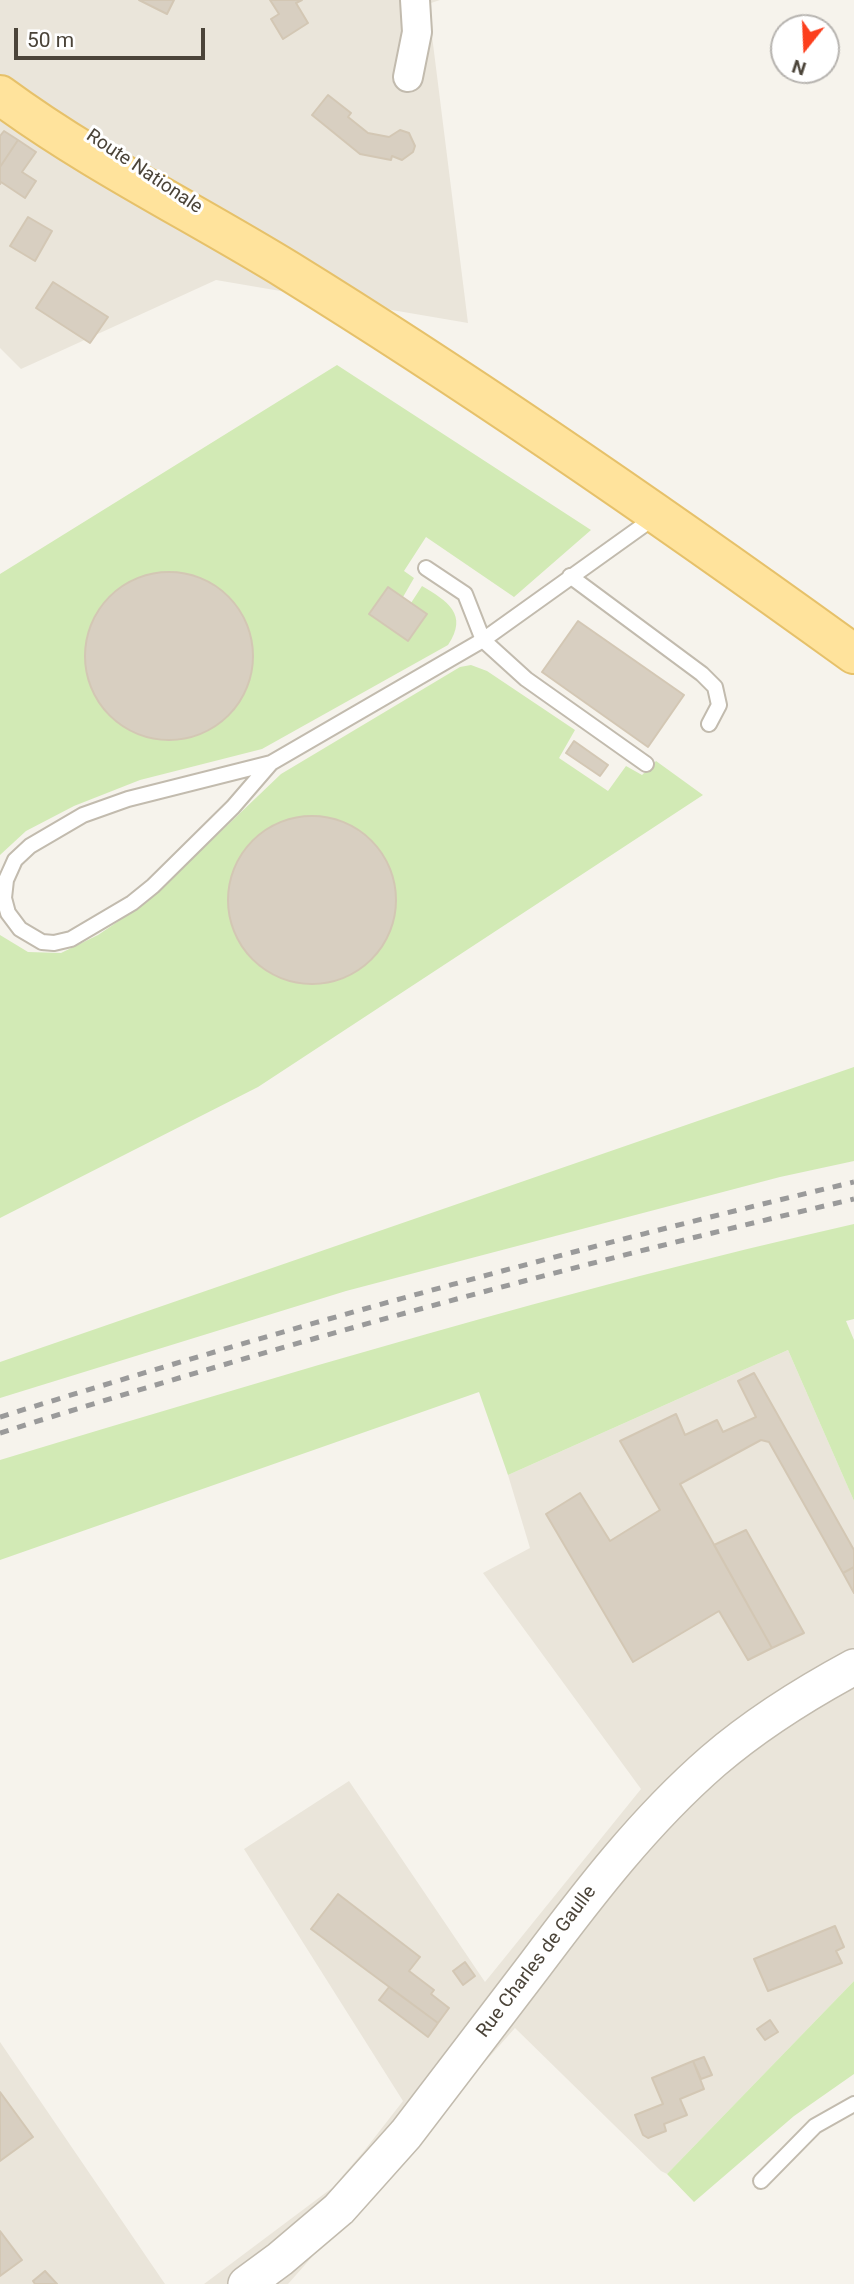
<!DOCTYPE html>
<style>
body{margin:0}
#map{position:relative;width:854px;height:2284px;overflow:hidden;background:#f6f3ec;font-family:Roboto,sans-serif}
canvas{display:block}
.north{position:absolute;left:770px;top:14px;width:70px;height:70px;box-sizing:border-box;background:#fff;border:2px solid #b7b4b0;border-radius:50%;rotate:198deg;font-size:19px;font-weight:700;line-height:28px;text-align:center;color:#4b4439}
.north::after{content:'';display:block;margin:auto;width:24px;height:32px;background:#fc3f1d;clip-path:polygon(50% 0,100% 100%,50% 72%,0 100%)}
.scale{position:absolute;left:14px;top:28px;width:191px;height:32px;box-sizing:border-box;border:4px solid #4b4439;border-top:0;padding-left:9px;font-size:21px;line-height:24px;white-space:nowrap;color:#4b4439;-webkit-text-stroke:5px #fff;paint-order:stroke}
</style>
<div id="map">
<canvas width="854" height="2284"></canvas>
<div class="north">N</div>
<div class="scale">50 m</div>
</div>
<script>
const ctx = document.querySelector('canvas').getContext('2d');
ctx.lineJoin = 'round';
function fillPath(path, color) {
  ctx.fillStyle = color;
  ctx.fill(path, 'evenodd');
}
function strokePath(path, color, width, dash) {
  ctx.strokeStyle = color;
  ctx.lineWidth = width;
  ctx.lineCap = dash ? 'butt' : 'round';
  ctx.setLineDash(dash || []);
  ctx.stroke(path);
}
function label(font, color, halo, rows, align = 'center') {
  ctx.font = font + ' Roboto,sans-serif';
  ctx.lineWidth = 6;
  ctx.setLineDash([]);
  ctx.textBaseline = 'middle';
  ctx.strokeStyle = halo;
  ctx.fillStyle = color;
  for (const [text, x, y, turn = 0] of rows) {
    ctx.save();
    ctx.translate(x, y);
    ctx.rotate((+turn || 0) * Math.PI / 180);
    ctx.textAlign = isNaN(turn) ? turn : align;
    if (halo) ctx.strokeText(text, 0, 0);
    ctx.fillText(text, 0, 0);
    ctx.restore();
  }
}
const residential = new Path2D(`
 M 0,0 L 440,0 L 428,4 L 468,323 L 216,280 L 21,369 L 0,348 Z
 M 788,1350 L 854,1501 L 854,1981 L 667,2174 L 661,2171 L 515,2028 L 288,2284 L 204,2284 L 332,2188 L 364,2151 L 403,2101 L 244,1849 L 349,1781 L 485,1982 L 641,1789 L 483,1573 L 530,1548 L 508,1475 Z
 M 0,2042 L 165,2284 L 0,2284 Z`);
const green = new Path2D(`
 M 337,365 L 591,530 L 514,597 L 426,537 L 404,571 L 414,578 L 403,597 L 388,587 L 370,614 L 426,614 L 411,603 L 422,586 C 447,601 469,614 448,645 L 262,749 L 140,780 L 74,806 L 26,831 L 0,855 L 0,574 Z
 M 471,665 L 487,671 L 575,730 L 559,758 L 608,791 L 626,766 L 642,775 L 656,761 L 703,795 L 258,1087 L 0,1218 L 0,935 L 28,952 L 61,953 L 98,935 L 148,901 L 281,774 L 460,667 Z
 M 854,1067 L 854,1161 L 780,1177 L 346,1291 L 0,1398 L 0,1362 Z
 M 854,1224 L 854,1319 L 846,1321 L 854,1340 L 854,1501 L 788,1350 L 508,1475 L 479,1392 L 0,1560 L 0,1460 C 283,1375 566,1289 854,1224 Z
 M 854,1981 L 854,2074 L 794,2116 L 694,2202 L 667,2174 Z`);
const building = new Path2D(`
 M 139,0 L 174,0 L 167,14 Z
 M 270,0 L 302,0 L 296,3 L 308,23 L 283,39 L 271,19 L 279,14 Z
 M 328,95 L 351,113 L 348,117 L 368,133 L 389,137 L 400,130 L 409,133 L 415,146 L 413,152 L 402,160 L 392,156 L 391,160 L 360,154 L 312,115 Z
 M 4,131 L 18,140 L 0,167 L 0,136 Z
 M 18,140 L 36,152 L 22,172 L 36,181 L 25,198 L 1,182 L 0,184 L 0,167 Z
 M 28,217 L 52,231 L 35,261 L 10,246 Z
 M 53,282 L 108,317 L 90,343 L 36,308 Z
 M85 656a84 84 0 1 1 168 0a84 84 0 1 1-168 0Z
 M 388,587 L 427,614 L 408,641 L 369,614 Z
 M 578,621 L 684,695 L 648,747 L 542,672 Z
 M 574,741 L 608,765 L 600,776 L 566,753 Z
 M228 900a84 84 0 1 1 168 0a84 84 0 1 1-168 0Z
 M 754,1373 L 854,1550 L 854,1567 L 843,1573 L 769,1442 L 761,1440 L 680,1484 L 772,1648 L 748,1660 L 719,1611 L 633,1662 L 546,1514 L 580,1493 L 610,1541 L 660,1510 L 620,1441 L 676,1414 L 685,1435 L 717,1420 L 723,1432 L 756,1417 L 738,1381 Z
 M 746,1530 L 804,1633 L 772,1648 L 714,1545 Z
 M 854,1567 L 854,1593 L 843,1573 Z
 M 338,1894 L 420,1957 L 409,1971 L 434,1990 L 431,1994 L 449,2008 L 438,2023 L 311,1929 Z
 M 835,1926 L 844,1947 L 836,1951 L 842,1963 L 768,1991 L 754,1959 Z
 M 465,1962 L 475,1976 L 463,1985 L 453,1971 Z
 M 389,1987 L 438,2023 L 428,2037 L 379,2000 Z
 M 770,2020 L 778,2032 L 765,2040 L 757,2029 Z
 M 704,2057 L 712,2075 L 701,2079 L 693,2061 Z
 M 693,2061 L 704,2089 L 680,2099 L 687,2115 L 664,2124 L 666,2131 L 648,2138 L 643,2135 L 635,2115 L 663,2104 L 652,2078 Z
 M 0,2092 L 33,2137 L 0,2161 Z
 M 0,2231 L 22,2260 L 0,2276 Z
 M 45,2271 L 57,2284 L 35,2284 L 33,2281 Z`);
const service = new Path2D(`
 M 426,568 L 465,594 L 483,640 L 526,679 L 646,764
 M 570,576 L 702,674 L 715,687 L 719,705 L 709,724
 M 271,763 L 233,807 L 153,886 L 132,903 L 71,939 L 54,943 L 42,942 L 20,929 L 8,913 L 4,898 L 6,880 L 15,860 L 30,846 L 83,815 L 128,799 L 271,763 L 483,640 L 655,517
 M 761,2181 L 815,2126 L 854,2104`);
const minor = new Path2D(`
 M 408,77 L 417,32 L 415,0`);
const tertiary = new Path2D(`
 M 246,2284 L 280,2259 L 339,2209 L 406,2134 C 449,2078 492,2022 535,1965 C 589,1893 644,1821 713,1761 C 756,1724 804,1694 854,1667`);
const primary = new Path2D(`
 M 0,95 C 91,162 193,212 289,271 C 483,391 670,521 854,654`);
const rail = new Path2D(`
 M 0,1417 C 282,1329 567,1250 854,1182
 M 0,1433 C 281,1344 567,1266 854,1199`);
const streetNames = [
 ["Route Nationale",144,172,34],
 ["Rue Charles de Gaulle",537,1962,-53]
];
fillPath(residential, '#eae5da');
fillPath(green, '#d2eab5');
fillPath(building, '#d8cfc1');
strokePath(building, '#d3c7b4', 2);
strokePath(service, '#c2bbae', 18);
strokePath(minor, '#c2bbae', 32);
strokePath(tertiary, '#c2bbae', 38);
strokePath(primary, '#e6c16a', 42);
strokePath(service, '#fff', 14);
strokePath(minor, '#fff', 28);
strokePath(tertiary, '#fff', 35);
strokePath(primary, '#ffe39c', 38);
strokePath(rail, '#9a9a9a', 5, [9, 9]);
label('19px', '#4b4439', '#fff', streetNames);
</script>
